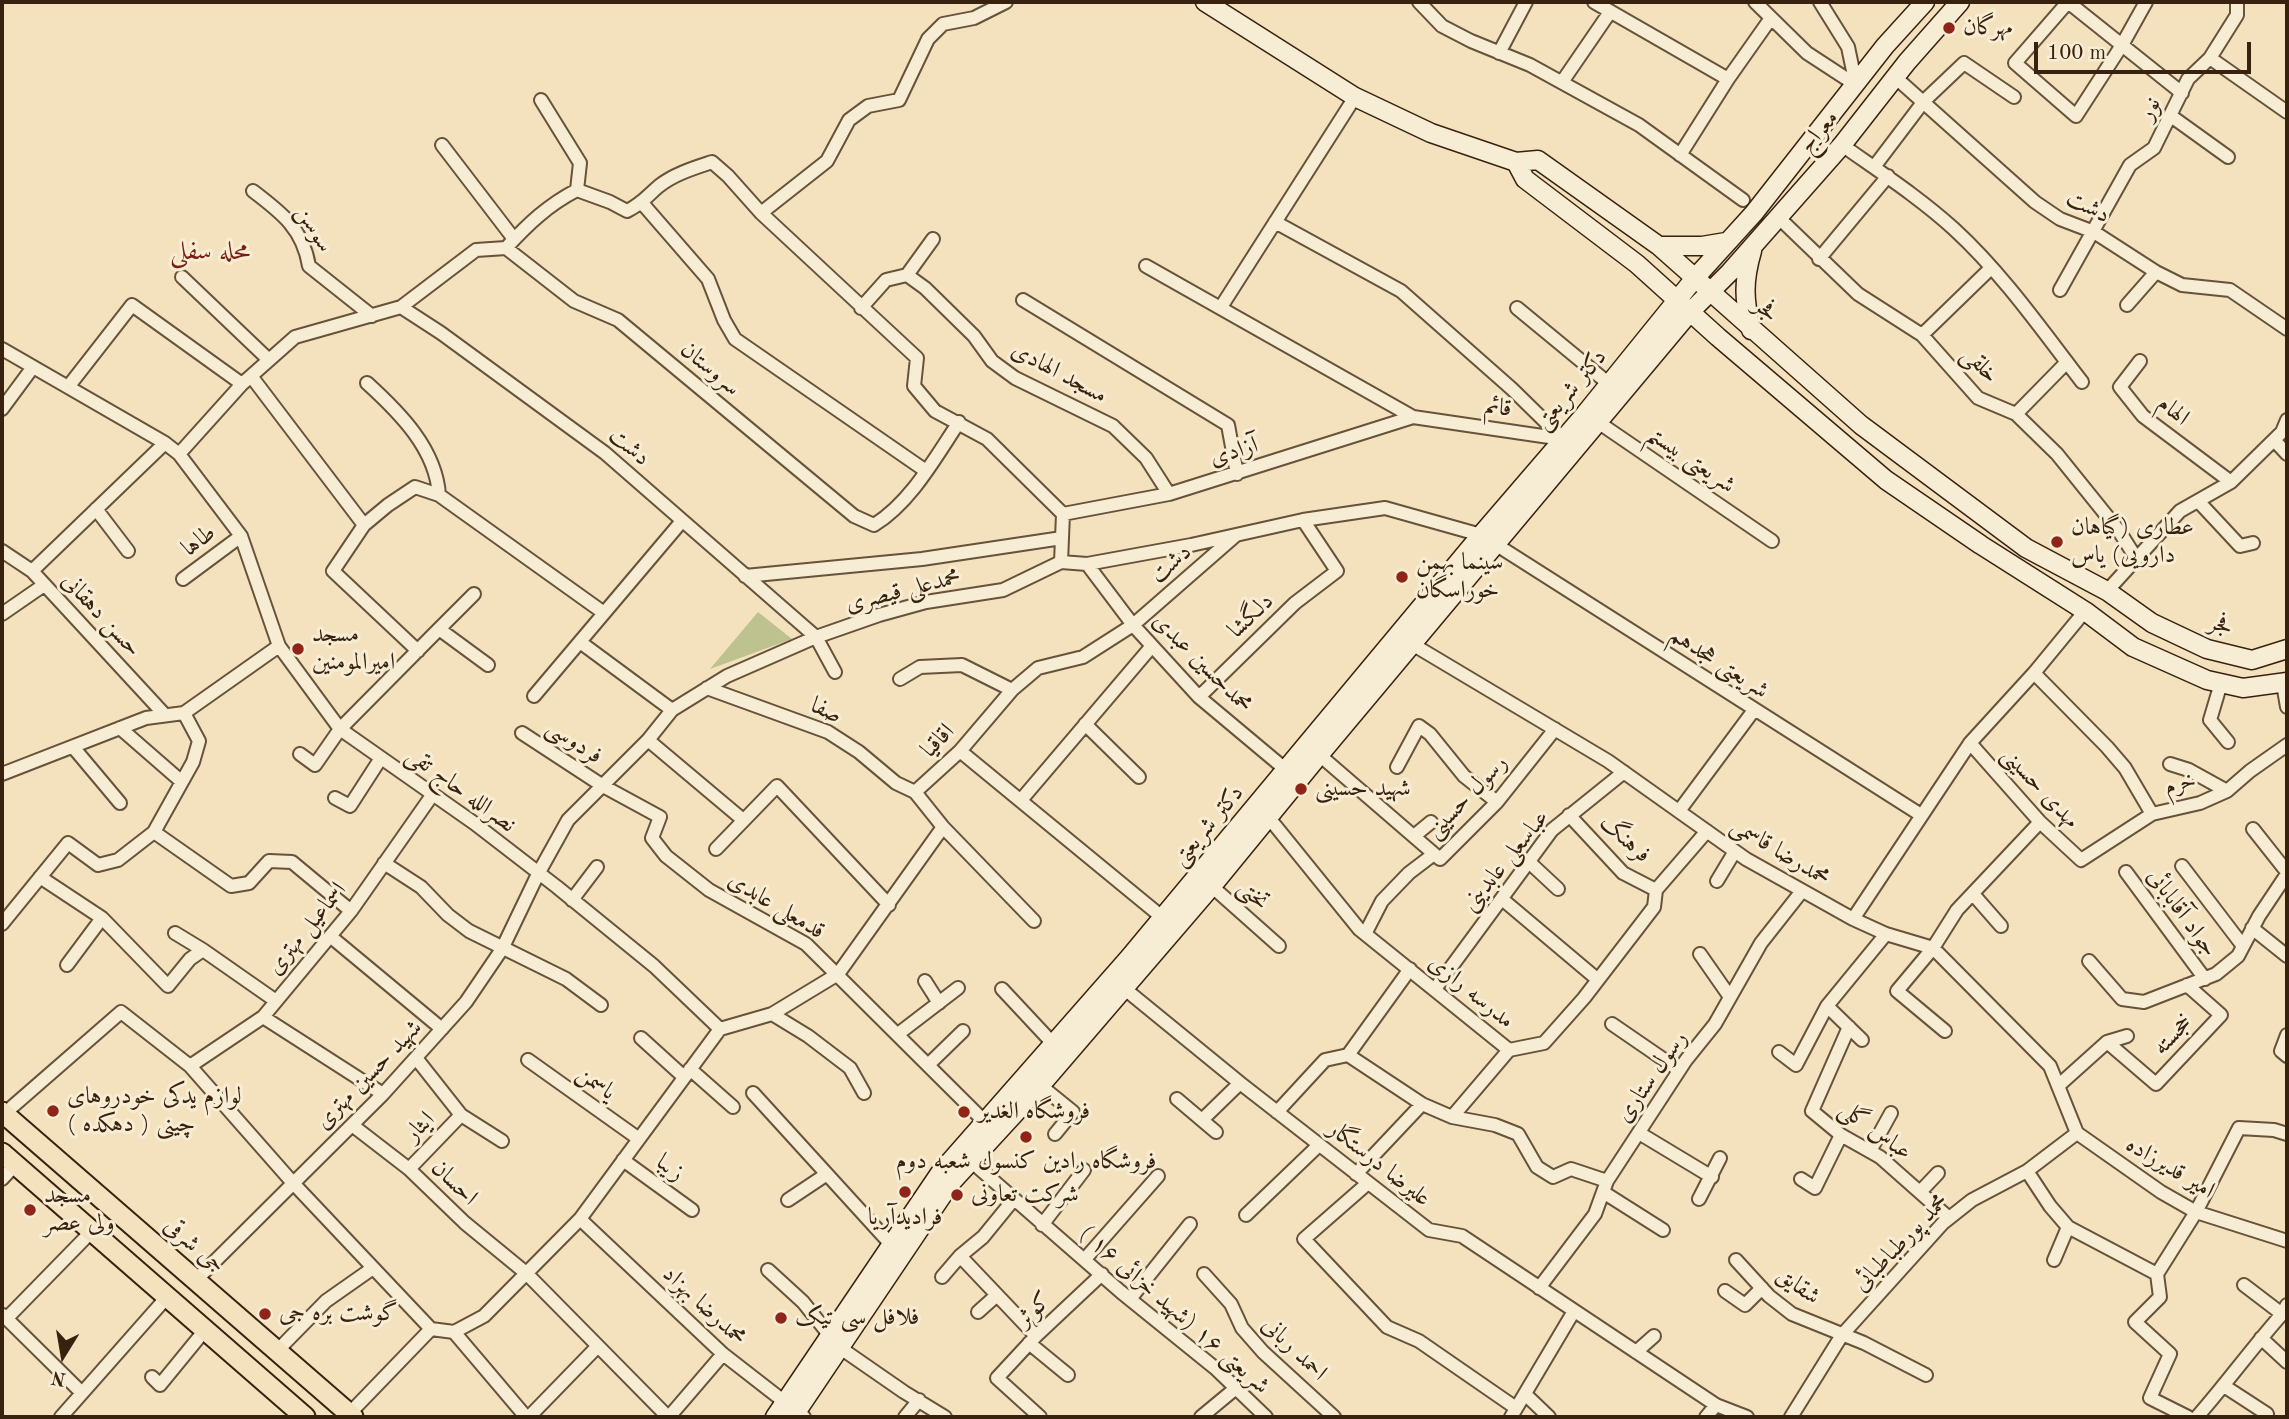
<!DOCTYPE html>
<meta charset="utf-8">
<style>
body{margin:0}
#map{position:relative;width:2289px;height:1419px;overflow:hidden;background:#f3e2bd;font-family:"Old Standard TT",serif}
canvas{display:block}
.frame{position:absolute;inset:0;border:4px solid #38220f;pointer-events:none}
.north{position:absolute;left:28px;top:1321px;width:70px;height:70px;-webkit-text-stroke:5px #f7ecd4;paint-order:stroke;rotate:191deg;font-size:19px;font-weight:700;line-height:28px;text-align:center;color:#38220f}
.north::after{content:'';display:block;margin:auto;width:24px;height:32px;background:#38220f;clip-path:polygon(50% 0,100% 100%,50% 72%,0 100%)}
.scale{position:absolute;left:2034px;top:42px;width:217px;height:32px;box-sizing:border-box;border:4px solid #38220f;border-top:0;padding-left:9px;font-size:21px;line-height:24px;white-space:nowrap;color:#38220f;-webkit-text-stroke:5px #f7ecd4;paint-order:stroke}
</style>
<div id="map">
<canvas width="2289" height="1419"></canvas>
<div class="frame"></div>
<div class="north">N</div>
<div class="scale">100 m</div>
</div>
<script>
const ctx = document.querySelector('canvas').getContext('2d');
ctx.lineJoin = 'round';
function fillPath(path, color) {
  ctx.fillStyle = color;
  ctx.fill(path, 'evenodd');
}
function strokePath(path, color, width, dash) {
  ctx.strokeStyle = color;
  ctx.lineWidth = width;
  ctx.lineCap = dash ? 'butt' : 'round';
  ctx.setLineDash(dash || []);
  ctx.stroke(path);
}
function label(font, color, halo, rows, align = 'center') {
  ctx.font = font + ' "Old Standard TT",Amiri,serif';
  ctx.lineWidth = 6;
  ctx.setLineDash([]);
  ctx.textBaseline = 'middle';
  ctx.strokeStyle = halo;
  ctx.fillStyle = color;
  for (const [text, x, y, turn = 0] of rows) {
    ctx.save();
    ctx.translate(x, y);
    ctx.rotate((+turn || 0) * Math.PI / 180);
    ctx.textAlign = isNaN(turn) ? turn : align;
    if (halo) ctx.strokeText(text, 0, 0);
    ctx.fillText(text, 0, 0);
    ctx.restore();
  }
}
const green = new Path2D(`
 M 758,612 L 792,639 L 710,669 Z`);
const street = new Path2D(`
 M 1419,2 L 1442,26 L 1471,41 L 1530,65 L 1639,125 L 1743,200
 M 1594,2 L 1728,79 L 1771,18
 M 1755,2 L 1807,53 L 1856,85
 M 1820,2 L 1848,47 L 1856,85
 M 2068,2 L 2015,63 L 2076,116 L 2122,45 L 2146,2
 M 2068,2 L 2182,93
 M 1499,53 L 1526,2
 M 2210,58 L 2287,112
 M 1895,77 L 2035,202 L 2060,219 L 2094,232 L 2156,272 L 2182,285 L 2230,290 L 2287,329
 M 1562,82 L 1610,12
 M 2171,116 L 2228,157
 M 442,145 L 514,239
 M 1842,145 C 1880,172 1920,198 1954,229 C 2003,274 2042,330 2082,382
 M 1680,155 L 1728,79
 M 1874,167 L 1924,101 L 1964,63 L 2014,97
 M 577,190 L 610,202 L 627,211 C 643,203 646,197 659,186 C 674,174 694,168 712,162 L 728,176 L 761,213 L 917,358 L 914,386 L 935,411 L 987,439 L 1063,514 L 1061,562
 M 253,191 C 282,213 303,229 309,266 L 372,316
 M 642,203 L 708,279 L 724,320 L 735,339 L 926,471
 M 761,213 L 827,161 L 849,120 L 868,106 L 899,100 L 928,39 L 943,24 L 974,18 L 1006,2
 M 1777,216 L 1858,294 L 1922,335 L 1978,398 L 2016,414 L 2057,454 L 2119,531 L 2136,558
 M 506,248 C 528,224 548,205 577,190 L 580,163 L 541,100
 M 1819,259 L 1888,176
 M 1146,266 L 1413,417 L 1563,439 L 1512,389 L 1401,291 L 1275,222
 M 907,275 L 933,239
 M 182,277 L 269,360
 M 2060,290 L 2130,165 L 2154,148 L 2188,79 L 2210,58 L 2237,15 L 2237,2
 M 1023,300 L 1228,425 L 1237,474
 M 2127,305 L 2156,272
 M 401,307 L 441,333 L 605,453 L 816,637 L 835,672
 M 1221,307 L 1355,97
 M 861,308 L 886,280 L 907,275 L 925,288 L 974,336 L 992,361 L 1015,378 L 1113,426 L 1146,458 L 1169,494
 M 1517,308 L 1614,388
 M 1922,335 L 1991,268
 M 2,349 L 165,443 L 179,454 L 241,536 L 279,646 L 340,729 L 474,823 L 557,887 L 654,966 L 720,1029 L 772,1014 L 838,974 L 943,827
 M 2140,361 L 2120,387 L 2143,416 L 2231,482
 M 251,376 L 364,525
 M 367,383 C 400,413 436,449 439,495
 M 68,387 L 132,305 L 242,384
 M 2,409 L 33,367
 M 2016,414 L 2067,362
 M 1592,418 L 1772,541
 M 2274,440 L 2287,454
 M 179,454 L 242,384 L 295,337 L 401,307 L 476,250 L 506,248 L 574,301 L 618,320 L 854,516 L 874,525 C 911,502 935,458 959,422
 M 2198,501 L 2240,546 L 2253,543
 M 96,509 L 128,551
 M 1063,514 L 1169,494 L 1413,417
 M 1303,520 L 1385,508 L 1481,535 L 1921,815
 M 2,551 L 32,571 L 164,714
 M 1087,564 L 1133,625 L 1199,697 L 1291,774
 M 32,571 L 165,443
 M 745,576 L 922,559 L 1062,538
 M 183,579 L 241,536
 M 2107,591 L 2180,511 L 2231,482 L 2282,432 L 2287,420
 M 2,614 L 44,585
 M 439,629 L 474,594
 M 1407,641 L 1608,761 L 1746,859 L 1853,919 L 1886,934 L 1933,948 L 2050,1066 L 2077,1133
 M 580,642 L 672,710
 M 418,651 L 333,571 L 364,525 L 388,505 L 415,487 L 439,495 L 604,613
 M 2034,673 L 2107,747 L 2125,768 L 2152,814
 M 900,679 L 920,667 L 962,665 L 1012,690
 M 2221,683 L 2210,720 L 2228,742
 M 2283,684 L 2287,707
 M 707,688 L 828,732 L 859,752 L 896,783 L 915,792
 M 534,696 L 682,521
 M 1085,724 L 1139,777
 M 120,728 L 182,782
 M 522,733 L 603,786 L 660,817 L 652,838 L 666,856 L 709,890 L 806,944 L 989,1126
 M 648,740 L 742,819
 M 1970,743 L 2040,822 L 2081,860 L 2152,814 L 2200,803 L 2227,791 L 2250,771 L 2287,745
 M 73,747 L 120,803
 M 960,751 L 1168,922
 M 1316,752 L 1440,859 L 1497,802 L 1555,729
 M 300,754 L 315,765 L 340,729 L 439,629 L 488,665
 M 2170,764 L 2189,770 L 2227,791
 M 1397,767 L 1419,726 L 1430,734 L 1464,776 L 1497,802
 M 2,774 L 146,718 L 184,713 L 279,646
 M 335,798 L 350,806 L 381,758
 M 1021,800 L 1152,646
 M 1679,811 L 1754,710
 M 1265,813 L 1359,929 L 1509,1050 L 1544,1043 L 1584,998 L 1654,907 L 1656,890 L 1707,831
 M 1569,815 L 1623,873 L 1656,890
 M 2253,829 L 2287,872
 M 154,832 L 231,886 L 249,883 L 269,861 L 292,862 L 351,911
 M 1414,836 L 1431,822
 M 716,849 L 777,786 L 889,905
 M 1529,862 L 1558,889
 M 384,863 L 421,887 L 448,915 L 469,931 L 566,979 L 601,1005
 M 2182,866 L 2243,946
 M 2126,872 L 2205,979
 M 40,877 L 102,918
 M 1717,881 L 1735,851
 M 1207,882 L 1279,946
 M 1973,894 L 2001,926
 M 1502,899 L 1597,979
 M 572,900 L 597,867
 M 1853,919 L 1970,743 L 2034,673 L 2085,611
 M 1034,921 L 943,827 L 915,792 L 960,751 L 1012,690 L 1038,668 L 1083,657 L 1133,625 L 1235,536
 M 2,924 L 68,843 L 98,865 L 118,860 L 154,832 L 193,762 L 199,741 L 184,713
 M 2252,928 L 2287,956
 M 175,933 L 203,950
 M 1365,934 L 1382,901 L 1409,873 L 1434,854
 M 330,936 L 442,1029
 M 1700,954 L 1730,997
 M 2089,961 L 2122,999 L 2144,1002 L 2216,974 L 2238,956 L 2259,916 L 2287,874
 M 67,965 L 102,918 L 168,986 L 190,959 L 203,950 L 276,1001
 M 925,981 L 939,1003
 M 1120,985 L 1240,1083 L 1429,1230 L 1462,1236 L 1716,1405 L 1747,1417
 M 1002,989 L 1059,1050
 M 1435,989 L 1552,830 L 1624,772
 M 1827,1006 L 1862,1040
 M 772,1014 L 808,1036 L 850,1068 L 864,1093
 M 263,1017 L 383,1094
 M 1612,1024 L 1679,1070
 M 1849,1027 L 1812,1111 L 1841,1135 L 1880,1157 L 1949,1218
 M 1945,1031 L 1897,991 L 1933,948 L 1957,910 L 2040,822
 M 898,1034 L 958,988
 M 2287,1035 L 2281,1051 L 2287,1056
 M 641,1038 L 684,1077
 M 2107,1042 L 2127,1036
 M 1779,1052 L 1796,1065 L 1827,1006 L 1886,934
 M 1348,1055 L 1422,1104 L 1452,1117 L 1495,1125 L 1518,1134 L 1537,1167 L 1553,1177 L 1571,1169 L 1607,1181
 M 416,1058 L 461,1115 L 502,1141
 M 528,1060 L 639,1139
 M 928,1065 L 963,1031
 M 190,1066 L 263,1017 L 351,911 L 433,794
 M 690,1069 L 733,1107
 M 1036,1082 L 1073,1112 L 1055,1134
 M 2058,1086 L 2107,1042 L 2156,1084 L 2221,1015 L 2187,985
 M 753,1093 L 897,1251
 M 1177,1099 L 1216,1132
 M 1277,1112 L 1325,1060 L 1348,1055 L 1410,969
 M 4,1114 L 121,1012 L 190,1066 L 293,1183 L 431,1329 L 454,1332 L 484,1316 L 580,1219 L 720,1029
 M 1452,1117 L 1509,1050
 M 1202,1120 L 1240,1083
 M 352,1125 L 409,1169 L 465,1223 L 526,1273 L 668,1417
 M 1639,1133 L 1712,1177
 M 2077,1133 L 2161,1192 L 2196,1212 L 2287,1241
 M 1870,1151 L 1891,1113
 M 965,1156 L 1121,1292 L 1215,1368 L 1266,1417
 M 623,1160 L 692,1210
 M 409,1169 L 461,1115
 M 2027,1171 L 2050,1206 L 2068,1227 L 2157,1274 L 2196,1212 L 2239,1128 L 2274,1130 L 2287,1134
 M 1356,1174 L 1422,1104
 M 2,1179 L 15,1165
 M 1801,1179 L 1815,1188 L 1841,1135
 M 1368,1183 L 1304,1239 L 1387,1327 L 1419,1341 L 1516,1408
 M 1603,1192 L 1663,1230
 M 1920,1192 L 1938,1173
 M 1699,1199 L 1720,1158
 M 788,1200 L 827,1174
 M 1246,1215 L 1319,1145
 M 580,1219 L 723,1354 L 804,1417
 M 1042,1225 L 1084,1170
 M 960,1256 L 1036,1336
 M 1085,1259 L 1158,1176
 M 1736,1260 L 1769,1296 L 1792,1314 L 1864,1343 L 1926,1375
 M 2054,1260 L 2068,1227
 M 768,1270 L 803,1302 L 839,1347 L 904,1392 L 945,1417
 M 1204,1274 L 1231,1304 L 1242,1328 L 1263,1352 L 1334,1417
 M 2157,1274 L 2160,1297 L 2135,1322 L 2170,1354 L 2150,1398 L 2188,1417
 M 942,1277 L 960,1256 L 983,1237 L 1014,1199
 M 196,1280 L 383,1094 L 466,1002 L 502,949 L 538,874 L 568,820 L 648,740 L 672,710 L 727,676 L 816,637 L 879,615 L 926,602 L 1003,590 L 1061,562 L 1087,564 L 1191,545 L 1303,520 L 1337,571 L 1295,603 L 1199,697
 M 2244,1285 L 2282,1314
 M 1539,1288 L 1595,1214 L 1607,1181 L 1686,1060 L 1715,1024 L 1761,943 L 1802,891
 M 1725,1291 L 1745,1305 L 1762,1288
 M 1130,1299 L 1190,1224
 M 978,1312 L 997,1295
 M 3,1315 L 82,1393
 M 7,1318 L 92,1231
 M 454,1332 L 526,1417
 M 2261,1338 L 2287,1362
 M 1029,1343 L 1068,1375
 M 277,1351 L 326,1301 L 373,1268
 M 1636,1352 L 1654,1336
 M 152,1377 L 160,1385 L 205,1330
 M 2224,1386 L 2267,1414
 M 1525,1394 L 1549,1417
 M 349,1414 L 431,1329
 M 61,1417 L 167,1297
 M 529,1417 L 598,1346
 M 669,1417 L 723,1354
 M 905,1417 L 919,1400
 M 1040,1417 L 997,1378 L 1036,1336 L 1102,1274
 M 1201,1417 L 1236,1388
 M 1511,1417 L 1574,1311
 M 1706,1417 L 1716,1405
 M 1791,1417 L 1842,1335 L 1943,1223 L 1972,1200 L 2027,1171 L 2077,1133
 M 2197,1417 C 2226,1384 2252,1348 2282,1314 L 2287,1305`);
const secondary = new Path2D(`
 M 1205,2 L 1355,97 L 1431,133 L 1516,162 L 1538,160 L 1659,246 L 1861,425 L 2026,548 L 2107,591 L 2152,623 L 2207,649 L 2252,660 L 2287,649
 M 1516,162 L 1525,179 L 1637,264 L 1718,337 L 1886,480 L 1981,545 L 2085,611 L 2133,647 L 2207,680 L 2243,688 L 2287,682
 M 1659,246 L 1702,246 L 1726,242
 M 1751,330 C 1744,299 1743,282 1752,251
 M 775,1417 L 940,1173 L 1128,959 L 1481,535 L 1585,414 L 1695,278 L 1754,213 L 1885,46 L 1925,2
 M 793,1417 L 950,1184 L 1041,1085 L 1212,886 L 1320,754 L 1690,312 L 1730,272 L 1842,145 L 1907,62 L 1960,2`);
const primary = new Path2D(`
 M 2,1112 L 353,1417
 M 2,1153 L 305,1417`);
const markers = [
 [1949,28,7,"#8f2418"],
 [2057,542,7,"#8f2418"],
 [1402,577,7,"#8f2418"],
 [298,649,7,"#8f2418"],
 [1301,789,7,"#8f2418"],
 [53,1111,7,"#8f2418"],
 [964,1112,7,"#8f2418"],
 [1026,1137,7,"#8f2418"],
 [905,1192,7,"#8f2418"],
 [957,1195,7,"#8f2418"],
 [30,1210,7,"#8f2418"],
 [265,1314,7,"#8f2418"],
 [781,1318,7,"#8f2418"]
];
const poiNames = [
 ["مهرگان",1963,28],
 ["عطاری (گیاهان",2071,528],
 ["دارویی) یاس",2071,556],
 ["سینما بهمن",1416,563],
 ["خوراسگان",1416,591],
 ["مسجد",312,635],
 ["امیرالمومنین",312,663],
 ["شهید حسینی",1315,789],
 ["لوازم یدکی خودروهای",67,1097],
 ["چینی ( دهکده )",67,1125],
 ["فروشگاه الغدیر",978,1112],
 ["فروشگاه رادین کنسول شعبه دوم",1026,1162,"center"],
 ["شرکت تعاونی",971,1195],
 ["مسجد",44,1196],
 ["ولی عصر",44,1224],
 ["فرادیدآریا",905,1218,"center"],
 ["گوشت بره جی",279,1314],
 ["فلافل سی تیک",795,1318]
];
const streetNames = [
 ["نور",2150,109,-63],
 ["معراج",1819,132,-50],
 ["دشت",2088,207,27],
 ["سوسن",314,229,59],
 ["فجر",1766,310,42],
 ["خلقی",1980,365,45],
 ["سروستان",710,369,40],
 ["مسجد الهادی",1059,373,28],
 ["دکتر شریعتی",1571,390,-50],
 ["قائم",1498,408,8],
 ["الهام",2173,411,39],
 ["دشت",629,447,40],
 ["آزادی",1234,452,-17],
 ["شریعتی بیستم",1691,460,34],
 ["طاها",199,541,-37],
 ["دشت",1171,564,-41],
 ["محمدعلی قیصری",903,591,-14],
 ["حسن دهقانی",101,615,47],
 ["دلگشا",1251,616,-44],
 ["فجر",2221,625,18],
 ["محمدحسین عبدی",1202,663,45],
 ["شریعتی هجدهم",1719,663,33],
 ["صفا",826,711,24],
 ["اقاقیا",938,741,-46],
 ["فردوسی",574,742,33],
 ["خرم",2180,784,-16],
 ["مهدی حسینی",2040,788,47],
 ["نصرالله حاج تقی",461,790,36],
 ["رسول حسینی",1467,797,-46],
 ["دکتر شریعتی",1208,826,-50],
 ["فرهنگ",1625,839,42],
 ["محمدرضا قاسمی",1780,852,31],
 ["عباسعلی عابدینی",1506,861,-51],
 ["تختی",1253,895,42],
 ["قدمعلی عابدی",776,906,31],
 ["جواد آقابابائی",2182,913,54],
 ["اسماعیل مهتری",307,929,-51],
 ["مدرسه رازی",1471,992,39],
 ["خجسته",2173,1035,-47],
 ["شهید حسین مهتری",369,1075,-46],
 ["رسول ستاری",1652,1077,-55],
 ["یاسمن",596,1083,36],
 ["ایثار",420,1127,-45],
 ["عباس گلی",1875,1131,36],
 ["علیرضا درستگار",1379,1164,38],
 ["زیبا",670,1168,36],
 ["امیر قدیرزاده",2170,1168,31],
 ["احسان",454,1183,44],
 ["محمد پورطباطبائی",1901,1243,-46],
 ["جی شرقی",194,1246,41],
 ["شقایق",1798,1286,36],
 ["محمدرضا بهزاد",704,1306,43],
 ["کوثر",1034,1310,-44],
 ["شریعتی ۱۶ (شهید خزائی ۱۶ )",1174,1310,41],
 ["احمد ربانی",1294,1349,44]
];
const neighbourhoodNames = [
 ["محله سفلی",210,252]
];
fillPath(green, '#bec28f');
strokePath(street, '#67523a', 16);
strokePath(secondary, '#38220f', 21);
strokePath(primary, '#38220f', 23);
strokePath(street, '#f7ecd4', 12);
strokePath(secondary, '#f7ecd4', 18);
strokePath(primary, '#f3e2bd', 19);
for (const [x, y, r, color] of markers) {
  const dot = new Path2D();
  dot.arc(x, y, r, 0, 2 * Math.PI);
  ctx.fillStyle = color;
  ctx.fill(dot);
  strokePath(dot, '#f7ecd4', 2.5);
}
label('24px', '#38220f', '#f7ecd4', poiNames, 'left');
label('24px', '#38220f', '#f7ecd4', streetNames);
label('26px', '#7a1f14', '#f7ecd4', neighbourhoodNames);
</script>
